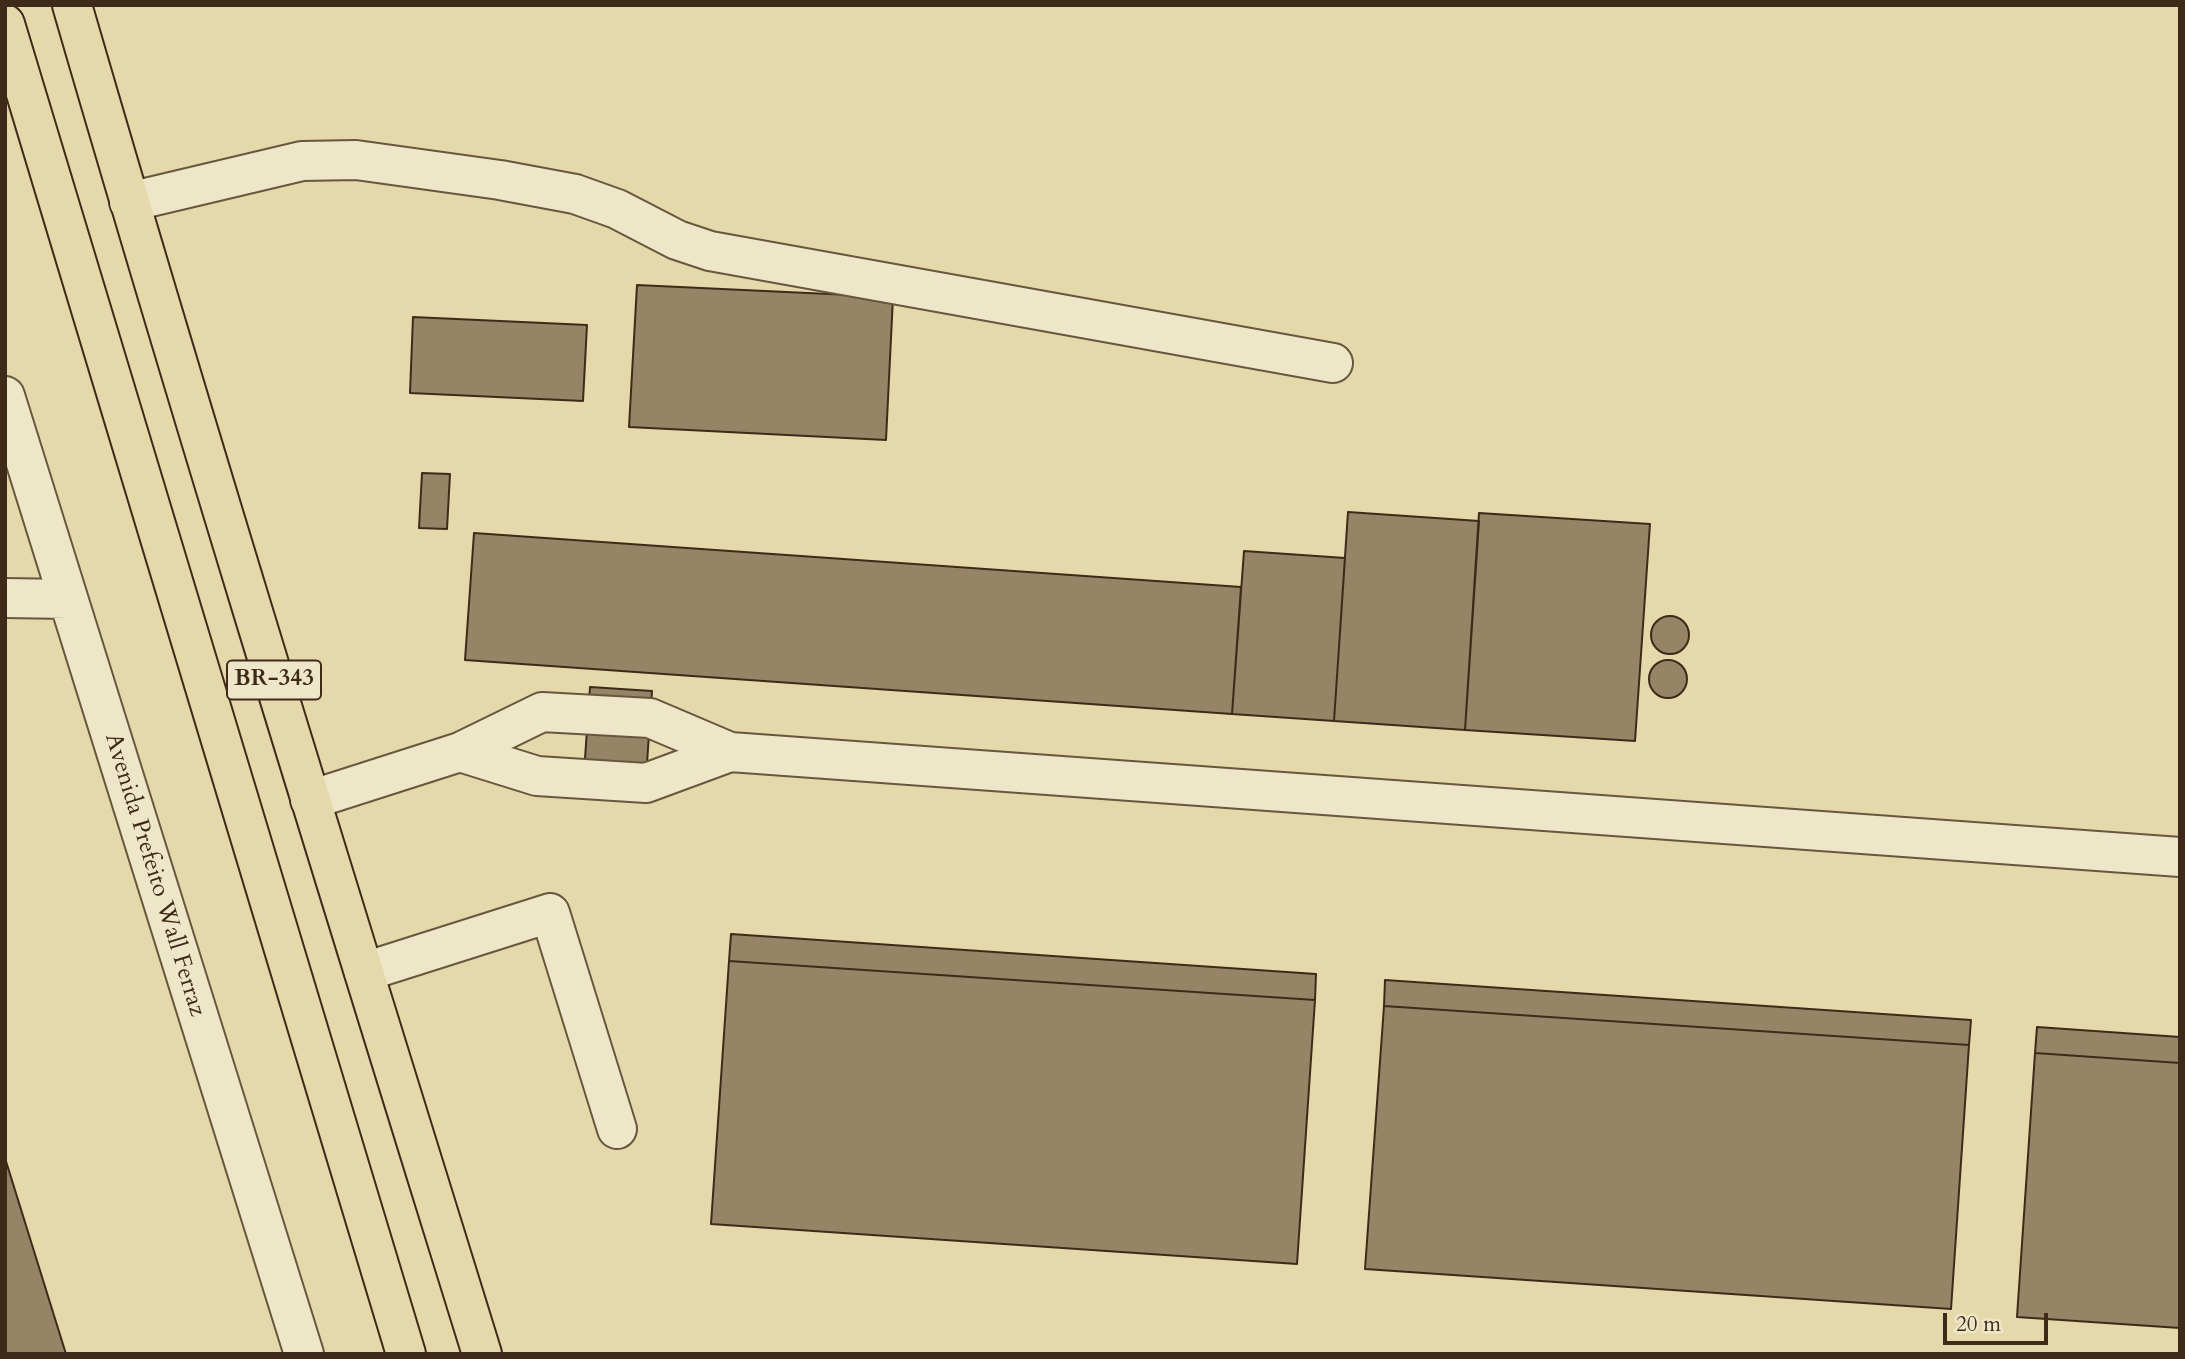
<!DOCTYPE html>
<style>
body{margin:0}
#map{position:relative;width:2185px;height:1359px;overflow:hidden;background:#e5d8aa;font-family:Cardo,serif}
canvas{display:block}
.frame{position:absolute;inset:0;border:7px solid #3f2a1a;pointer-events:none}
.scale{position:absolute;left:1943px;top:1313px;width:105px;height:32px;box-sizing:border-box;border:4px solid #3f2a1a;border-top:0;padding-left:9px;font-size:21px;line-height:24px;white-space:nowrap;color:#3f2a1a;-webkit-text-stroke:5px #eee6c8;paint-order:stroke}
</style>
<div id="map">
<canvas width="2185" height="1359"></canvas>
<div class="frame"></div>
<div class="scale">20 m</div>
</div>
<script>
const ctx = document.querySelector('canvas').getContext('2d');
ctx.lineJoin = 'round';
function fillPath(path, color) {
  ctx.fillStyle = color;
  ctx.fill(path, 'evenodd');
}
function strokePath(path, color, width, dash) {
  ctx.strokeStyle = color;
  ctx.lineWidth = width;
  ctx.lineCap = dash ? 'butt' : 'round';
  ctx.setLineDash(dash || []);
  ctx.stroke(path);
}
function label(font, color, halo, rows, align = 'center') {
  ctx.font = font + ' Cardo,serif';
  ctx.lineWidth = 5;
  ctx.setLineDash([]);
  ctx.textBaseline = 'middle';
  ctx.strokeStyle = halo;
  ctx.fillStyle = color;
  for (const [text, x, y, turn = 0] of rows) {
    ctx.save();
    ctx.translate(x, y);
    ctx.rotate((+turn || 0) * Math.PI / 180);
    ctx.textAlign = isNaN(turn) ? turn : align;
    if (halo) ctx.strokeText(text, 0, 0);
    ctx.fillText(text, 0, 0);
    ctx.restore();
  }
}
const building = new Path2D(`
 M 637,285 L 893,297 L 886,440 L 629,427 Z
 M 413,317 L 587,325 L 583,401 L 410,393 Z
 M 422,473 L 450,474 L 447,529 L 419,528 Z
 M 1348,512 L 1479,521 L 1465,730 L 1334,721 Z
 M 1479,513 L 1650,524 L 1635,741 L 1465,730 Z
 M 474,533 L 1241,587 L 1232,714 L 465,660 Z
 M 1244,551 L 1345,558 L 1334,721 L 1232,714 Z
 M1651 635a19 19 0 1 1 38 0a19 19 0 1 1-38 0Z
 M1649 679a19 19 0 1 1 38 0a19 19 0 1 1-38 0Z
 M 590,687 L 652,691 L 645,792 L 583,787 Z
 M 731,934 L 1316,974 L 1315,1000 L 729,961 Z
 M 729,961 L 1315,1000 L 1297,1264 L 711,1224 Z
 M 1385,980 L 1971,1020 L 1969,1045 L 1384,1006 Z
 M 1384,1006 L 1969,1045 L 1951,1309 L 1365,1269 Z
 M 2037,1027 L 2180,1037 L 2180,1063 L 2035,1053 Z
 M 2035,1053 L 2180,1063 L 2180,1328 L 2017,1317 Z
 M 5,1158 L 66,1354 L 5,1354 Z`);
const minor = new Path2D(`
 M 129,202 L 302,161 L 356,160 L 500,180 L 575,194 L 617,209 L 677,240 L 710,251 L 1333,363
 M 5,396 L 304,1354
 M 5,598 L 68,599
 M 460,752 L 537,776 L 646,783 L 730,752
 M 310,800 L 460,752 L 542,712 L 650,718 L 730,752 L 2180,857
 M 364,972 L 550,913 L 617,1129`);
const highway = new Path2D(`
 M 72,5 C 203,456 343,905 482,1354
 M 5,24 L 406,1354`);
const shields = [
 [274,680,94]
];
const shieldNames = [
 ["BR-343",274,680]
];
const streetNames = [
 ["Avenida Prefeito Wall Ferraz",154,875,73]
];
fillPath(building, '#958465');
strokePath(building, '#3f2a1a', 2);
strokePath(minor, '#68563e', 42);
strokePath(highway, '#3f2a1a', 42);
strokePath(minor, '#eee6c8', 38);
strokePath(highway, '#e5d8aa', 38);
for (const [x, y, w] of shields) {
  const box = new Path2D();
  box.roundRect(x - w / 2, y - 19.5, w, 39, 5);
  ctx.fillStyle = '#eee6c8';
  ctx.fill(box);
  strokePath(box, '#3f2a1a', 2);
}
label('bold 23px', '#3f2a1a', null, shieldNames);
label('24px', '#3f2a1a', '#eee6c8', streetNames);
</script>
